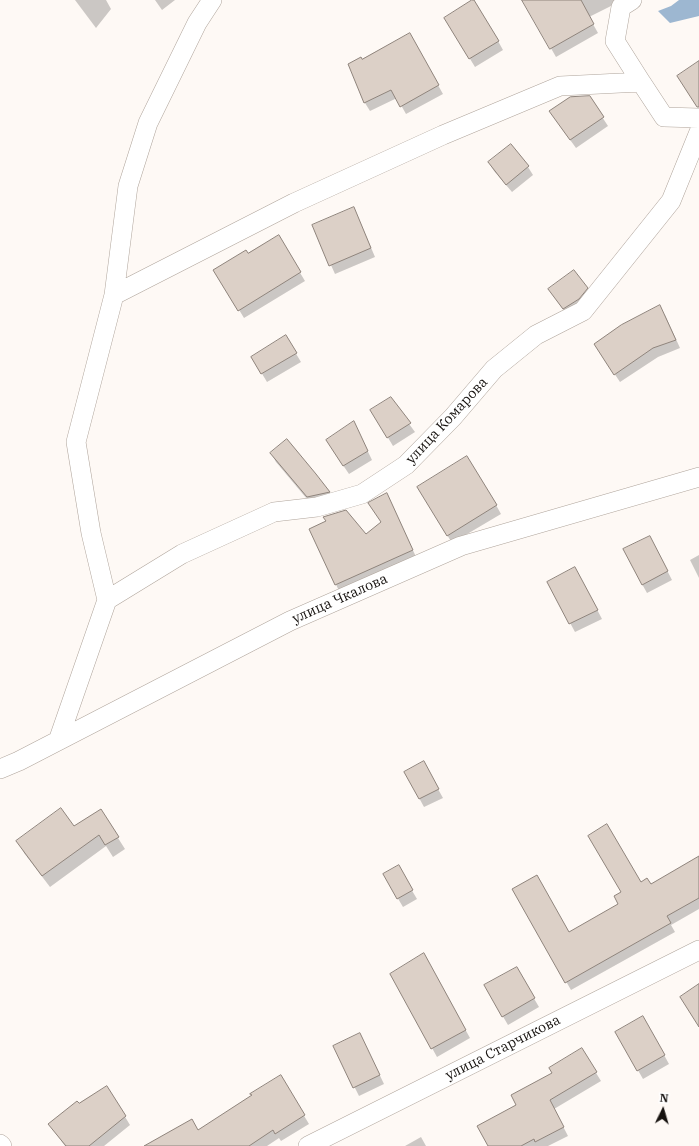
<!DOCTYPE html>
<meta charset="utf-8">
<style>
body{margin:0}
#map{position:relative;width:699px;height:1146px;overflow:hidden;background:#fef9f5;font-family:"IBM Plex Serif",serif}
canvas{display:block}
.north{position:absolute;left:643px;top:1090px;width:40px;height:40px;-webkit-text-stroke:3px #fff;paint-order:stroke;rotate:5deg;font-size:11px;font-weight:700;line-height:16px;text-align:center;color:#16120f}
.north::after{content:'';display:block;margin:auto;width:14px;height:18px;background:#16120f;clip-path:polygon(50% 0,100% 100%,50% 72%,0 100%)}
</style>
<div id="map">
<canvas width="699" height="1146"></canvas>
<div class="north">N</div>
</div>
<script>
const ctx = document.querySelector('canvas').getContext('2d');
ctx.lineJoin = 'round';
function fillPath(path, color) {
  ctx.fillStyle = color;
  ctx.fill(path, 'evenodd');
}
function strokePath(path, color, width, dash) {
  ctx.strokeStyle = color;
  ctx.lineWidth = width;
  ctx.lineCap = dash ? 'butt' : 'round';
  ctx.setLineDash(dash || []);
  ctx.stroke(path);
}
function label(font, color, halo, rows, align = 'center') {
  ctx.font = font + ' "IBM Plex Serif",serif';
  ctx.lineWidth = 3.5;
  ctx.setLineDash([]);
  ctx.textBaseline = 'middle';
  ctx.strokeStyle = halo;
  ctx.fillStyle = color;
  for (const [text, x, y, turn = 0] of rows) {
    ctx.save();
    ctx.translate(x, y);
    ctx.rotate((+turn || 0) * Math.PI / 180);
    ctx.textAlign = isNaN(turn) ? turn : align;
    if (halo) ctx.strokeText(text, 0, 0);
    ctx.fillText(text, 0, 0);
    ctx.restore();
  }
}
const water = new Path2D(`
 M 679,0 L 699,0 L 699,16 L 670,23 L 658,11 L 671,6 Z`);
const shadow = new Path2D(`
 M 75,0 L 106,0 L 111,9 L 96,28 Z
 M 155,0 L 175,0 L 162,10 Z
 M 526,0 L 623,0 L 589,17 L 598,33 L 556,57 L 524,1 Z
 M 450,26 L 498,41 L 503,50 L 475,67 Z
 M 409,34 L 443,94 L 406,114 L 397,98 L 370,111 L 365,103 L 349,64 L 362,60 Z
 M 589,97 L 608,126 L 576,148 L 555,119 Z
 M 489,163 L 528,167 L 533,175 L 512,192 L 494,171 Z
 M 358,217 L 375,257 L 335,274 L 313,225 Z
 M 278,236 L 305,281 L 244,318 L 215,270 L 247,254 Z
 M 587,288 L 592,297 L 568,317 L 549,289 Z
 M 665,315 L 680,348 L 658,357 L 620,382 L 600,352 Z
 M 286,337 L 301,362 L 267,382 L 252,357 Z
 M 390,398 L 415,432 L 393,446 L 372,411 Z
 M 354,423 L 372,460 L 349,474 L 332,449 Z
 M 286,441 L 330,492 L 334,500 L 312,505 L 276,462 L 271,453 Z
 M 423,495 L 496,505 L 501,514 L 452,543 Z
 M 392,505 L 417,559 L 340,593 L 310,529 L 327,521 L 366,535 L 382,523 Z
 M 654,545 L 672,580 L 647,593 L 642,584 Z
 M 699,555 L 699,578 L 690,560 Z
 M 580,577 L 602,619 L 575,632 L 548,582 Z
 M 428,771 L 443,798 L 424,807 L 405,772 Z
 M 74,827 L 118,838 L 125,849 L 113,857 L 106,846 L 50,887 L 24,853 L 18,841 Z
 M 398,867 L 417,899 L 403,907 L 384,875 Z
 M 699,881 L 699,909 L 671,925 L 675,932 L 571,990 L 513,889 L 569,933 L 620,905 L 622,892 L 640,883 L 650,886 Z
 M 424,955 L 470,1038 L 437,1057 L 391,974 Z
 M 516,968 L 539,1007 L 508,1025 L 485,986 Z
 M 643,1017 L 669,1064 L 643,1079 L 616,1032 Z
 M 360,1034 L 384,1084 L 359,1096 L 334,1046 Z
 M 582,1050 L 601,1081 L 554,1109 L 568,1136 L 548,1146 L 489,1146 L 517,1105 Z
 M 280,1076 L 309,1124 L 281,1141 L 279,1138 L 267,1146 L 190,1146 Z
 M 107,1087 L 130,1125 L 104,1146 L 65,1146 L 49,1124 Z
 M 421,1137 L 426,1146 L 405,1146 Z`);
const building = new Path2D(`
 M 472,0 L 474,0 L 499,41 L 469,59 L 444,18 Z
 M 522,0 L 581,0 L 594,24 L 550,49 Z
 M 410,33 L 439,85 L 400,107 L 391,90 L 364,103 L 348,64 L 361,57 L 362,59 Z
 M 699,61 L 699,107 L 697,107 L 677,76 Z
 M 590,96 L 604,117 L 570,140 L 549,111 L 570,97 Z
 M 511,144 L 529,166 L 506,185 L 488,162 Z
 M 354,207 L 371,248 L 329,266 L 312,225 Z
 M 279,235 L 301,272 L 238,311 L 213,270 L 246,250 L 248,253 Z
 M 574,270 L 588,288 L 579,299 L 563,309 L 548,289 Z
 M 660,305 L 676,340 L 653,348 L 614,375 L 594,344 L 621,325 Z
 M 286,335 L 297,353 L 261,374 L 251,357 Z
 M 391,397 L 411,423 L 387,438 L 370,410 Z
 M 354,421 L 368,451 L 343,466 L 326,440 Z
 M 287,439 L 316,474 L 330,492 L 307,497 L 270,453 Z
 M 467,456 L 497,505 L 447,536 L 417,487 Z
 M 387,493 L 413,550 L 335,585 L 309,529 L 326,521 L 323,517 L 346,510 L 366,534 L 381,522 L 368,503 Z
 M 650,536 L 668,571 L 642,585 L 623,549 Z
 M 575,567 L 598,610 L 569,624 L 547,582 Z
 M 424,761 L 439,789 L 419,799 L 404,772 Z
 M 61,808 L 74,826 L 101,809 L 119,837 L 105,845 L 99,835 L 42,876 L 16,841 Z
 M 607,824 L 641,882 L 647,878 L 651,884 L 699,856 L 699,898 L 667,916 L 671,923 L 565,983 L 512,889 L 537,875 L 569,932 L 618,904 L 614,896 L 621,892 L 588,836 Z
 M 399,865 L 413,890 L 397,899 L 383,874 Z
 M 424,953 L 466,1030 L 431,1049 L 390,974 Z
 M 517,967 L 535,998 L 502,1017 L 484,985 Z
 M 699,984 L 699,1027 L 680,997 Z
 M 643,1016 L 665,1055 L 637,1071 L 615,1032 Z
 M 360,1033 L 380,1075 L 353,1088 L 333,1046 Z
 M 582,1048 L 597,1072 L 550,1100 L 564,1127 L 535,1142 L 534,1139 L 521,1146 L 488,1146 L 477,1126 L 516,1105 L 511,1095 L 552,1073 L 549,1068 Z
 M 281,1075 L 305,1115 L 275,1134 L 273,1130 L 249,1146 L 144,1146 L 192,1119 L 198,1130 L 252,1095 L 250,1094 Z
 M 107,1086 L 126,1116 L 89,1146 L 66,1146 L 48,1124 L 77,1101 L 79,1103 Z`);
const street = new Path2D(`
 M 641,82 L 664,117 L 699,118
 M 114,295 L 294,203 L 443,135 L 560,86 L 641,82 L 615,41 L 621,7 L 632,0
 M 107,600 L 182,554 L 274,512 L 317,507 L 362,494 L 406,465 L 453,417 L 494,369 L 536,335 L 583,311 L 671,201 L 699,132
 M 58,741 L 107,600 L 91,533 L 76,442 L 114,295 L 128,186 L 148,123 L 197,23 L 212,0
 M 0,769 L 19,761 L 290,621 L 461,546 L 699,477
 M 0,1144 L 2,1146
 M 308,1146 L 699,950`);
const streetNames = [
 ["улица Комарова",447,421,-47],
 ["улица Чкалова",340,599,-24],
 ["улица Старчикова",503,1048,-27]
];
fillPath(water, '#9db7d1');
fillPath(shadow, '#0003');
fillPath(building, '#dcd0c7');
strokePath(building, '#8f847c', 1);
strokePath(street, '#afa49b', 20);
strokePath(street, '#fff', 19);
label('14px', '#16120f', '#fff', streetNames);
</script>
